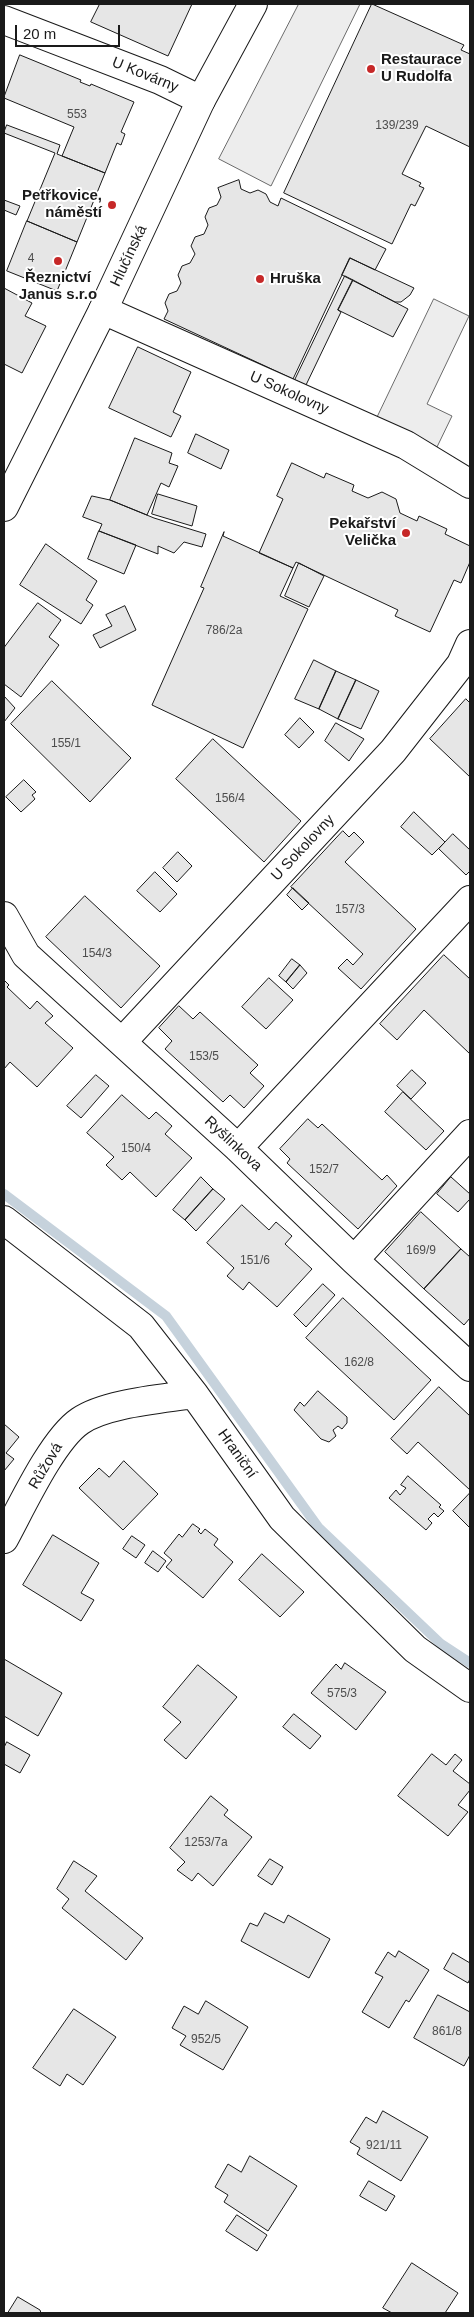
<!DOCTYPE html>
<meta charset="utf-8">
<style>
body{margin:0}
#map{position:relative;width:474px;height:2317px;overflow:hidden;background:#fff;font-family:Arial,sans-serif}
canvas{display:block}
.frame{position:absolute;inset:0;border:5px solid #1a1a1a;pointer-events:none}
.scale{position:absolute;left:15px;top:25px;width:105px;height:22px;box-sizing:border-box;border:2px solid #1a1a1a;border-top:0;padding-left:6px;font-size:15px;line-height:18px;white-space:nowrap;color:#1a1a1a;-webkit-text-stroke:4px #fff;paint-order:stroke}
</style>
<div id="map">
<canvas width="474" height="2317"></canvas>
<div class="frame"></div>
<div class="scale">20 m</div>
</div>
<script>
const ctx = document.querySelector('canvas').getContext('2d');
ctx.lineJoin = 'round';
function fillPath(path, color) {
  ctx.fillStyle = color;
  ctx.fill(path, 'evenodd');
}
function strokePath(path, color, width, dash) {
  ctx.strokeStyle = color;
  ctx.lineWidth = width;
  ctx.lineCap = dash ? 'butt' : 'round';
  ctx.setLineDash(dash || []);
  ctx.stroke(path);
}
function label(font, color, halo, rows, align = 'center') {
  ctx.font = font + ' Arial,sans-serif';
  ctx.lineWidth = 4;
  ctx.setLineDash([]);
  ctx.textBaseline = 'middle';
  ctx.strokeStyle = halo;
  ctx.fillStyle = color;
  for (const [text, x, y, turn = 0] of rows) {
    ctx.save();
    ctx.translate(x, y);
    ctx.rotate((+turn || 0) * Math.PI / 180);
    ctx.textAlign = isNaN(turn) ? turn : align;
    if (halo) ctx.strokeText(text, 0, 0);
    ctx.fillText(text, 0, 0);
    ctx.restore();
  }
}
const parking = new Path2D(`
 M 299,4 L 360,4 L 271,186 L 219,159 Z
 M 434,299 L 469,316 L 427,404 L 452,416 L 437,447 L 377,418 Z`);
const stream = new Path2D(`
 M 4,1194 L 166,1316 L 318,1527 L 441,1644 L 470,1663`);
const building = new Path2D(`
 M 100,4 L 192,4 L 168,56 L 91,22 Z
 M 372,4 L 464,45 L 461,50 L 470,54 L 470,147 L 426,126 L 402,174 L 421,183 L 419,186 L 424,188 L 415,206 L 411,204 L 392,244 L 284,193 Z
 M 20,55 L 81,80 L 80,82 L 90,86 L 91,84 L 134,102 L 121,132 L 125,134 L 121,145 L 117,143 L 105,173 L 62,156 L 74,127 L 4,98 Z
 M 7,125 L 60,145 L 57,154 L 105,173 L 77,242 L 27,221 L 55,153 L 4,133 Z
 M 239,180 L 241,189 L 250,193 L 258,190 L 266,194 L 270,202 L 278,206 L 281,198 L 386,249 L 375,270 L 350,258 L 293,379 L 164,319 L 168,311 L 165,303 L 169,294 L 177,291 L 181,283 L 178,275 L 182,266 L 190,263 L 195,254 L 191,246 L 195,237 L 204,234 L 208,225 L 205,217 L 209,208 L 217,205 L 221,197 L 218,188 Z
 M 4,200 L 20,206 L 16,215 L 4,210 Z
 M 27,221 L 77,242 L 57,291 L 7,271 Z
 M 350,258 L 414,288 L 410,295 L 401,302 L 395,302 L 342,275 Z
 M 345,276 L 353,280 L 338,310 L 341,312 L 306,385 L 295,380 Z
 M 353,280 L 408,309 L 393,337 L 338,310 Z
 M 4,288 L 32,303 L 25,316 L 46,326 L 22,373 L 4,364 Z
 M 138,347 L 191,372 L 173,412 L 181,416 L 171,437 L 109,408 Z
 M 196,434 L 229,450 L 221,469 L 188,453 Z
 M 135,438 L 172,453 L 169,463 L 178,466 L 169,487 L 161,483 L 147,515 L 110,500 Z
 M 292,463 L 324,478 L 326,473 L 354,485 L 352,491 L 368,498 L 382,492 L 396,499 L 400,513 L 417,521 L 419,516 L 447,529 L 445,534 L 470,546 L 470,562 L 461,583 L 454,580 L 430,632 L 395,616 L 398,610 L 296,562 L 293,568 L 259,553 L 283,499 L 277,496 Z
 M 158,494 L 197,506 L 192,526 L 152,514 Z
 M 92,496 L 110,500 L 154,518 L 206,534 L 202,547 L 184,542 L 174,553 L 158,546 L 158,554 L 99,531 L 102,524 L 83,517 Z
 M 99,531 L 136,545 L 124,574 L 88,559 Z
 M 224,532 L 223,536 L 293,568 L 280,596 L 308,609 L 243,748 L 152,705 L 204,588 L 201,587 Z
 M 46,544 L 97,581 L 86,600 L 93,605 L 81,624 L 20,585 Z
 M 299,563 L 324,576 L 309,607 L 285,596 Z
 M 38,603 L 61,620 L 49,637 L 59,645 L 21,697 L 4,684 L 4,648 Z
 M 125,606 L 136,630 L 100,648 L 93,635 L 112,626 L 106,615 Z
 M 314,660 L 336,671 L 319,709 L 295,699 Z
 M 336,671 L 356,680 L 338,719 L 319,709 Z
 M 356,680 L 379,691 L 361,729 L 338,719 Z
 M 52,681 L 131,758 L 90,802 L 11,724 Z
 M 4,696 L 15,708 L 4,722 Z
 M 466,699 L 470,703 L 470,777 L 430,739 Z
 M 300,718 L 314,732 L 299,748 L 285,735 Z
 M 336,723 L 364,739 L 349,761 L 325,741 Z
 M 213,739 L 301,821 L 264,862 L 176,779 Z
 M 24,780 L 36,792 L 32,795 L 35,799 L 21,812 L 6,797 Z
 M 414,812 L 445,842 L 432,855 L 401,827 Z
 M 343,831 L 349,837 L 354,832 L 364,842 L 345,862 L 416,929 L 361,989 L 338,968 L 347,959 L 353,965 L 363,954 L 291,887 Z
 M 453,834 L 470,850 L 470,871 L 466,875 L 439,849 Z
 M 178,852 L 192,866 L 177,882 L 163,868 Z
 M 155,872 L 177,894 L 160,912 L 137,891 Z
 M 293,888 L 309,903 L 302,910 L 287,895 Z
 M 85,896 L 160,966 L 121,1008 L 46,937 Z
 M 444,955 L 470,979 L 470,1054 L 424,1010 L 397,1040 L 380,1024 Z
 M 292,959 L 300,965 L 286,982 L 279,976 Z
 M 300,965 L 307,973 L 293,989 L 286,982 Z
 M 269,978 L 293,1000 L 266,1029 L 242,1007 Z
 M 4,980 L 9,985 L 7,987 L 30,1009 L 37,1001 L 53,1016 L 45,1023 L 73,1048 L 37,1087 L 10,1062 L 4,1069 Z
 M 179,1006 L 193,1019 L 200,1012 L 258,1065 L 250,1073 L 264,1086 L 244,1108 L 230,1095 L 223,1102 L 165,1049 L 172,1041 L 159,1028 Z
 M 412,1070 L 426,1083 L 411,1099 L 397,1086 Z
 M 96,1075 L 109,1086 L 81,1118 L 67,1106 Z
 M 403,1092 L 444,1131 L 426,1150 L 385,1112 Z
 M 122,1095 L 149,1119 L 156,1112 L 172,1126 L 165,1134 L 192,1158 L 156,1197 L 130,1172 L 122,1180 L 106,1165 L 114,1157 L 87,1133 Z
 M 308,1119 L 318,1128 L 322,1124 L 382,1180 L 387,1175 L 397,1186 L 358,1229 L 287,1163 L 290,1159 L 280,1149 Z
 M 201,1177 L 213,1189 L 185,1220 L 173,1210 Z
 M 451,1177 L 470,1194 L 470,1199 L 458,1212 L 437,1194 Z
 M 213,1189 L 225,1199 L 196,1231 L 185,1220 Z
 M 242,1205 L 269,1230 L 276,1222 L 292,1236 L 285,1244 L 312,1269 L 277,1307 L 249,1282 L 243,1290 L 227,1276 L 234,1268 L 207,1243 Z
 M 421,1212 L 461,1249 L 424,1289 L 385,1252 Z
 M 461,1249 L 470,1257 L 470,1318 L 464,1325 L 424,1289 Z
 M 323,1284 L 335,1295 L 306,1327 L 294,1315 Z
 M 343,1298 L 431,1380 L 394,1420 L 306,1338 Z
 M 439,1387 L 470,1416 L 470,1490 L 418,1442 L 407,1454 L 391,1439 Z
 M 318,1391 L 347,1417 L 347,1423 L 342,1429 L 338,1426 L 333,1430 L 336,1436 L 329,1442 L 321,1439 L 294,1410 L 300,1402 L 304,1406 Z
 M 4,1424 L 19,1437 L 6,1453 L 14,1459 L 4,1471 Z
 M 124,1461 L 158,1494 L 123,1530 L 79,1488 L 99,1468 L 109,1477 Z
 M 408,1476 L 441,1505 L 439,1507 L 444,1511 L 438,1517 L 434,1513 L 428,1519 L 432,1523 L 426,1530 L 389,1498 L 396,1490 L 400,1495 L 406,1488 L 401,1485 Z
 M 470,1493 L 470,1528 L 453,1511 Z
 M 193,1524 L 200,1529 L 198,1531 L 201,1534 L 205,1529 L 218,1539 L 214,1545 L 233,1562 L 203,1598 L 166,1567 L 172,1560 L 164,1553 L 179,1534 L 182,1537 Z
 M 53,1535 L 99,1563 L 81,1593 L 94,1600 L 81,1621 L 23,1585 Z
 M 132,1536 L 145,1545 L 136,1558 L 123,1549 Z
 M 153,1551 L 166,1561 L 158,1572 L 145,1563 Z
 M 262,1554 L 304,1592 L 280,1617 L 239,1580 Z
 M 4,1659 L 62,1693 L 38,1736 L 4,1716 Z
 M 345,1663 L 386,1692 L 356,1730 L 311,1693 L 336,1664 L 341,1669 Z
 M 198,1665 L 237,1697 L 186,1759 L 164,1740 L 181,1722 L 163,1707 Z
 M 294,1714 L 321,1736 L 310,1749 L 283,1727 Z
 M 7,1742 L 30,1755 L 20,1773 L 4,1764 L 4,1748 Z
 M 432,1754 L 446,1765 L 455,1754 L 462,1760 L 453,1771 L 470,1784 L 470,1790 L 458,1805 L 468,1812 L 448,1836 L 398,1796 Z
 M 211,1796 L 228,1810 L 224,1815 L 252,1837 L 213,1886 L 198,1873 L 192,1881 L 177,1870 L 185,1862 L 170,1848 Z
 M 270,1859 L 283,1867 L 272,1885 L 258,1876 Z
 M 74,1861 L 97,1876 L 85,1891 L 143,1938 L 126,1960 L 62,1908 L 69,1899 L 57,1889 Z
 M 265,1913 L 284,1923 L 288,1915 L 330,1939 L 309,1978 L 241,1941 L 250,1923 L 257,1926 Z
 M 399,1951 L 429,1970 L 409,2002 L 406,2000 L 389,2028 L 362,2012 L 383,1977 L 375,1973 L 388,1952 L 395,1957 Z
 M 453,1953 L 470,1963 L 470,1979 L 468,1983 L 444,1969 Z
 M 438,1995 L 470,2012 L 470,2055 L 464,2066 L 414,2038 Z
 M 206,2001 L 248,2027 L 223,2070 L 180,2045 L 186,2036 L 172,2028 L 184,2006 L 198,2014 Z
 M 74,2009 L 116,2037 L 83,2085 L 67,2074 L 60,2086 L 33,2068 Z
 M 383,2111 L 428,2137 L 401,2181 L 357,2154 L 360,2148 L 350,2142 L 366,2117 L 376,2123 Z
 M 250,2156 L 297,2186 L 268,2231 L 224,2202 L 228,2195 L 215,2187 L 228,2164 L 241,2172 Z
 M 369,2181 L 395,2196 L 386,2211 L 360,2196 Z
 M 237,2215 L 267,2235 L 257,2251 L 226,2231 Z
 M 412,2263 L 458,2293 L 445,2313 L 392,2313 L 383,2308 Z
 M 18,2297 L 40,2310 L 41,2313 L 8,2313 Z`);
const street = new Path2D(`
 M 4,20 L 160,80 L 201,100
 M 103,310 L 406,445 L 470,484
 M 4,916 L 26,955 L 238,1148 L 354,1260 L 470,1367
 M 122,1042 L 393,751 L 461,664 L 470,644
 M 238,1148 L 470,900
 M 4,1220 L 141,1326 L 194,1394 L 282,1518 L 415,1649 L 470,1688
 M 354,1260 L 470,1134
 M 4,1539 C 21,1508 52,1440 80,1421 C 106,1403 163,1399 194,1394`);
const secondary = new Path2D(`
 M 4,507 L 103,310 L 201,100 L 253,4`);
const markers = [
 [371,69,5,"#c62828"],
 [112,205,5,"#c62828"],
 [58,261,5,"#c62828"],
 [260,279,5,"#c62828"],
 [406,533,5,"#c62828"]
];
const numberNames = [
 ["553",77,115],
 ["139/239",397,126],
 ["4",31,259],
 ["786/2a",224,631],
 ["155/1",66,744],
 ["156/4",230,799],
 ["157/3",350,910],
 ["154/3",97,954],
 ["153/5",204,1057],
 ["150/4",136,1149],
 ["152/7",324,1170],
 ["169/9",421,1251],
 ["151/6",255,1261],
 ["162/8",359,1363],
 ["575/3",342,1694],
 ["1253/7a",206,1843],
 ["861/8",447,2032],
 ["952/5",206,2040],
 ["921/11",384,2146]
];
const poiNames = [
 ["Restaurace",381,60],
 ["U Rudolfa",381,77],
 ["Petřkovice,",102,196,"right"],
 ["náměstí",102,213,"right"],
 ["Řeznictví",58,278,"center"],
 ["Janus s.r.o",58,295,"center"],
 ["Hruška",270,279],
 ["Pekařství",396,524,"right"],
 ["Velička",396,541,"right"]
];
const streetNames = [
 ["U Kovárny",145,75,22],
 ["Hlučínská",129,256,-65],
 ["U Sokolovny",289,393,24],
 ["U Sokolovny",303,848,-47],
 ["Ryšlinkova",233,1144,43],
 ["Hraniční",237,1454,55],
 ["Růžová",46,1466,-59]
];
fillPath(parking, '#ededed');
strokePath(parking, '#6a6a6a', 1);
strokePath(stream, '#c6d2dc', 10);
fillPath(building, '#e6e6e6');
strokePath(building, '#1a1a1a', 1);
strokePath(street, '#1a1a1a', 30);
strokePath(secondary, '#1a1a1a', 30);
strokePath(street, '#fff', 28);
strokePath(secondary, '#fff', 28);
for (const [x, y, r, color] of markers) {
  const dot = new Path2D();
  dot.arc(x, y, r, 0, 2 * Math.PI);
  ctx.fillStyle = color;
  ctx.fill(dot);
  strokePath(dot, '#fff', 2);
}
label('12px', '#4d4d4d', null, numberNames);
label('bold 15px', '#1a1a1a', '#fff', poiNames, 'left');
label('15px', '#1a1a1a', '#fff', streetNames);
</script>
